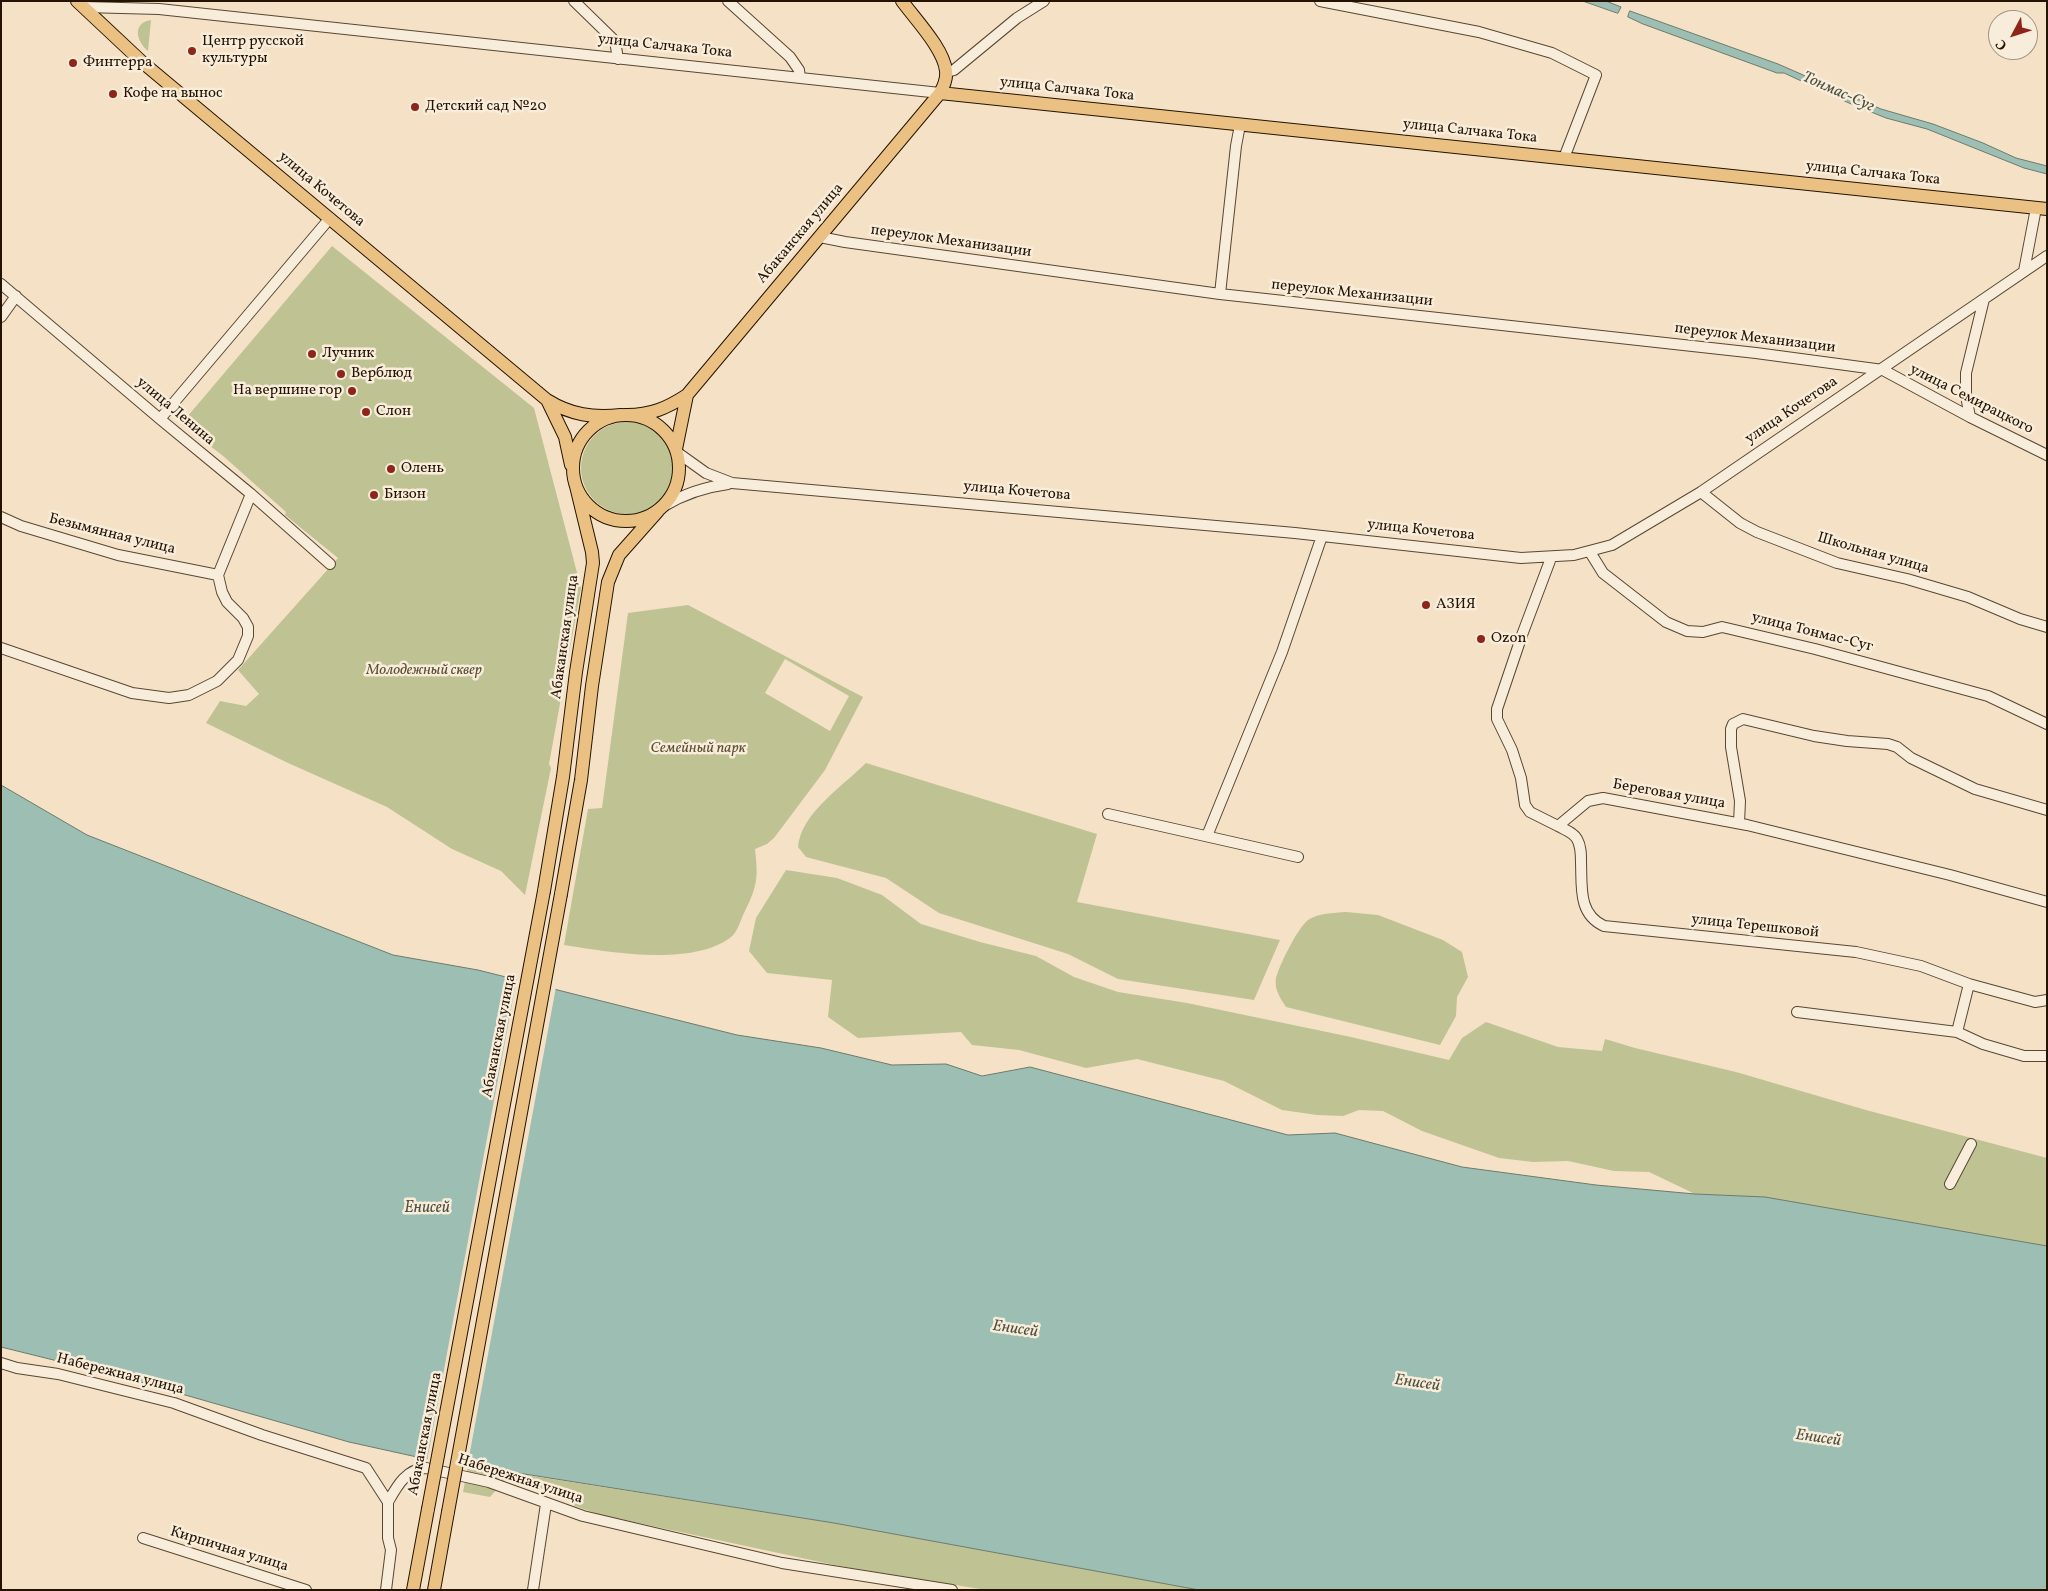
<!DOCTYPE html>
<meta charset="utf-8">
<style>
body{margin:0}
#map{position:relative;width:2048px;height:1591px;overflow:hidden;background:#f5e2c6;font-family:Vollkorn,serif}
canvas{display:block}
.frame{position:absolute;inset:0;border:2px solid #241300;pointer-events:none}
.north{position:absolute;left:1988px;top:10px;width:50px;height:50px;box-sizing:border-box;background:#f8ecda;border:1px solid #a39583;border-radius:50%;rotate:230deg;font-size:14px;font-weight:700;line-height:20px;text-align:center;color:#241300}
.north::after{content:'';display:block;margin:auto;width:18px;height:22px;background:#8f2418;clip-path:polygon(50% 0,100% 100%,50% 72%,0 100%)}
</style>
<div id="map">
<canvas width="2048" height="1591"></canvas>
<div class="frame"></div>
<div class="north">С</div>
</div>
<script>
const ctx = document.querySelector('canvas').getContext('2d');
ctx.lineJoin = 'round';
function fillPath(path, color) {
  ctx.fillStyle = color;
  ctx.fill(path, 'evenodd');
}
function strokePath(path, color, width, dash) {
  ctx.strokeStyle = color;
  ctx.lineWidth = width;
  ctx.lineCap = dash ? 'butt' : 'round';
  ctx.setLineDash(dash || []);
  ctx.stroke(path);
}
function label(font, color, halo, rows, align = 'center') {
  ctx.font = font + ' Vollkorn,serif';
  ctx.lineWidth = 5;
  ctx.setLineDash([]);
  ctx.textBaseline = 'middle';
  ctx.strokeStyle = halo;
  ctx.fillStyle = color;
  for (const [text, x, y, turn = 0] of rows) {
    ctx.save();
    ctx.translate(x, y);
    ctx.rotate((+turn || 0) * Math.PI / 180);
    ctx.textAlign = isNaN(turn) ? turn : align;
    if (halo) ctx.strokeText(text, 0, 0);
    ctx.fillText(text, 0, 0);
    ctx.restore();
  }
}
const green = new Path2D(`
 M 151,20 L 148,51 C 136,41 132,23 151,20 Z
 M 332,246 L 534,408 L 581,588 L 549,764 L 551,768 L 525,895 L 501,871 L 452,849 L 387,807 L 288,763 L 206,723 L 220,701 L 246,706 L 259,694 L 238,670 L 338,558 L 285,515 L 286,512 L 222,455 L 181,424 Z
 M581 468a46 46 0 1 1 92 0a46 46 0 1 1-92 0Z
 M 688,605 L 863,697 L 825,770 L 774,838 L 767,844 L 755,849 C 758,877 758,885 745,911 C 741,918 738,932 731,937 C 693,967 609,952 564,945 L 588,809 L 602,808 L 628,613 ZM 785,659 L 849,696 L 830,731 L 765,693 Z
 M 866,763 L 1097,834 L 1077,902 L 1280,940 L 1254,1000 L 1118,979 L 1068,954 L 939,913 L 886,878 L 806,857 L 798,847 C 801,813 843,786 866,763 Z
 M 786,870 L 837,878 L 882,895 L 921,924 L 980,942 L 1036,956 L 1074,977 L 1118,992 L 1187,1003 L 1351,1037 L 1449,1060 L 1462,1038 L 1486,1022 L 1558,1047 L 1602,1051 L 1605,1039 L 1635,1048 L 1736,1072 L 1866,1110 L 2047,1158 L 2047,1246 L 1765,1197 L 1695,1194 L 1649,1172 L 1614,1171 L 1568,1161 L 1533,1162 L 1499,1158 L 1422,1131 L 1383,1111 L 1359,1110 L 1343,1116 L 1317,1115 L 1282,1110 L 1224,1081 L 1137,1059 L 1086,1068 L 1019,1050 L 972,1045 L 961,1032 L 858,1038 L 828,1017 L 832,980 L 767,973 L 749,951 L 756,918 Z
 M 1346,912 L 1378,915 L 1443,940 L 1462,952 L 1468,977 L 1457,997 L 1456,1016 L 1440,1045 L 1286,1007 C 1280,998 1274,989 1276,978 C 1280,964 1297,929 1308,920 C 1318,913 1333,913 1346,912 Z
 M 468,1466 L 834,1523 L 1199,1590 L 986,1590 L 839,1566 L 601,1515 L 575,1506 L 565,1494 L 505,1480 L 490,1497 L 463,1492 Z`);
const water = new Path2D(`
 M 1583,1 L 1606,1 L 1621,7 L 1618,13 Z
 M 1630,11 L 1778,64 L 1881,109 L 1933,124 L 1983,143 L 2016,158 L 2047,166 L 2047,174 L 2024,168 L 1927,129 L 1886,118 L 1849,103 L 1784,73 L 1777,73 L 1643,24 L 1628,17 Z
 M 1,785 L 87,835 L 393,955 L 478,970 L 737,1035 L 821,1048 L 892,1065 L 946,1064 L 982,1076 L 1030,1067 L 1288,1135 L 1335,1133 L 1462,1167 L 1596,1185 L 1695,1194 L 1765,1197 L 2047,1246 L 2047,1590 L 1199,1590 L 834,1523 L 417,1457 L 349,1442 L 126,1378 L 1,1347 Z`);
const pier = new Path2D(`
 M 517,977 L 556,987 L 467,1468 L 427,1461 Z`);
const minor = new Path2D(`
 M 574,1 L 615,41 L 618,59
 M 728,1 L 790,57 L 799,70 L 800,78
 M 1320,1 L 1479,32 L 1552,53 L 1596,75 L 1564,158
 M 84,7 L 159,9 L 940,93
 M 947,72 L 954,70 L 1017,18 L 1044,1
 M 820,237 L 845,242 L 1220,294 L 1756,353 L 1883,370 L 1970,417 L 2047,455
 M 2024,271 L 2036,208
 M 1,284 L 160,419 L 251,494 L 330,564
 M 1220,294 L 1236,146 L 1240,125
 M 1,317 L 16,296
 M 1970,417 L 1966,396 L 1966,373 L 1984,299
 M 160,419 L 330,218
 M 678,453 L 706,473 L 732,483 L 1295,533 L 1521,558 L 1574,555 L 1612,545 L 1701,492 L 2047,256
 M 1701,492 L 1740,523 L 1757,532 L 1837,563 L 1907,579 L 1968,597 L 2020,619 L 2047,627
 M 664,506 C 684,494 705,487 728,484
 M 1,517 L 21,526 L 118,555 L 218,575
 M 1590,552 L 1603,573 L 1666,622 L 1687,631 L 1703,632 L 1722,627 L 1815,649 L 1988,696 L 2047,724
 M 1551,558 L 1522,635 L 1497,709 L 1497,719 L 1512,750 L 1521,778 L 1525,805 L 1530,812 L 1558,826 L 1588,801 L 1603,798 L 1747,825 L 1950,875 L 2047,902
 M 1,648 L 132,693 L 169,698 L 189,695 L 217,681 L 238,660 L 248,636 L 248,627 L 243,618 L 227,602 L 222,592 L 218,575 L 251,494
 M 1108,814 L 1298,857
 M 1739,823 L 1740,801 L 1731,747 L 1731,729 L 1733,724 L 1743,719 L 1814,736 L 1847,741 L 1888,744 L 1897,747 L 1911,758 L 1975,789 L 2047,810
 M 1558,826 C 1565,830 1573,832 1577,839 C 1581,846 1581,854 1581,862 C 1582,887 1578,914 1604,926 L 1856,952 L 1921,966 L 1969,984 L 1957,1032
 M 1207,836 L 1282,652 L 1322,536
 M 1969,984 L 2035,1002 L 2047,1000
 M 1797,1012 L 1957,1032 L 1983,1044 L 2024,1056 L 2047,1056
 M 1950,1184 L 1971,1144
 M 1,1363 L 17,1368 L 58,1374 L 174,1403 L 262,1435 L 366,1468 L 388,1502
 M 388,1502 C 397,1486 406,1469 426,1468 L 489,1482 L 583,1516 L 782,1563 L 952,1590
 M 143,1538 L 306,1590
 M 386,1590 L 391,1550 L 388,1538 L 388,1502
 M 533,1590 L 546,1504`);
const major = new Path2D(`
 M 77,1 L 142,62 L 547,400 C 571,415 593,418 621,415
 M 940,93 L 2047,209
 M 548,402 L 565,437 L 571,465
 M573 468a53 53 0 1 1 106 0a53 53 0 1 1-106 0Z
 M 627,415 C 651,415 667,408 687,395 L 940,93 C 944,86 947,79 946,71 C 944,49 915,19 902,1
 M 676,449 L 687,395
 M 544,891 L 563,777 L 576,672 L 593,563 L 592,552 L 576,486
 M 561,894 L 581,780 L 592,686 L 608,582 L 619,555 L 658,511
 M 413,1590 L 428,1509
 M 434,1590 L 448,1512`);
const majorBridge = new Path2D(`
 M 428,1509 L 544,891
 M 448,1512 L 561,894`);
const markers = [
 [192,51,5,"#8f2418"],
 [73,63,5,"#8f2418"],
 [113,94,5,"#8f2418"],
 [415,107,5,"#8f2418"],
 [312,354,5,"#8f2418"],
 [341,374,5,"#8f2418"],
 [352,391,5,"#8f2418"],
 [366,412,5,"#8f2418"],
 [391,469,5,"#8f2418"],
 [374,495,5,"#8f2418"],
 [1426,605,5,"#8f2418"],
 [1481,639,5,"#8f2418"]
];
const poiNames = [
 ["Центр русской",202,42],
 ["культуры",202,59],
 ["Финтерра",83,63],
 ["Кофе на вынос",123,94],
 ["Детский сад №20",425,107],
 ["Лучник",322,354],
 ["Верблюд",351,374],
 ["На вершине гор",342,391,"right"],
 ["Слон",376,412],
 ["Олень",401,469],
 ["Бизон",384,495],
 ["АЗИЯ",1436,605],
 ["Ozon",1491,639]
];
const streetNames = [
 ["улица Салчака Тока",665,47,6],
 ["улица Салчака Тока",1067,90,6],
 ["улица Салчака Тока",1470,132,6],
 ["улица Салчака Тока",1873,174,6],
 ["улица Кочетова",321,190,40],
 ["Абаканская улица",801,234,-50],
 ["переулок Механизации",951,242,8],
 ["переулок Механизации",1352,294,6],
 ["переулок Механизации",1755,339,7],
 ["улица Семирацкого",1971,400,27],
 ["улица Кочетова",1792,411,-34],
 ["улица Ленина",175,412,40],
 ["улица Кочетова",1017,492,5],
 ["улица Кочетова",1421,531,6],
 ["Безымянная улица",112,535,14],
 ["Школьная улица",1873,554,16],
 ["улица Тонмас-Суг",1812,633,14],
 ["Абаканская улица",566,637,-82],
 ["Береговая улица",1669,795,10],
 ["улица Терешковой",1755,927,6],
 ["Абаканская улица",500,1036,-79],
 ["Набережная улица",120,1375,14],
 ["Абаканская улица",426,1434,-79],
 ["Набережная улица",520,1480,18],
 ["Кирпичная улица",229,1550,17]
];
const parkNames = [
 ["Молодежный сквер",424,671],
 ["Семейный парк",698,749]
];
const waterNames = [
 ["Тонмас-Суг",1838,93,24],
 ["Енисей",427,1209],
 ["Енисей",1015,1330,8],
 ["Енисей",1417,1384,8],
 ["Енисей",1818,1439,8]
];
fillPath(green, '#bfc293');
fillPath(water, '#9cbeb3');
strokePath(water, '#6c7a6b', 1);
fillPath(pier, '#f5e2c6');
strokePath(minor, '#584732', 12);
strokePath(major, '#241300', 14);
strokePath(minor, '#f8ecda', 10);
strokePath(major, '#eac183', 12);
strokePath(majorBridge, '#241300', 14, []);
strokePath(majorBridge, '#eac183', 12);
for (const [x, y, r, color] of markers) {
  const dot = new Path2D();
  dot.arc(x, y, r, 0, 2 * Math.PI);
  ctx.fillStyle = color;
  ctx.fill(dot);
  strokePath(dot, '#f8ecda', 2);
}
label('15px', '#241300', '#f8ecda', poiNames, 'left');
label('15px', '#241300', '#f8ecda', streetNames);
label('italic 15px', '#5a5033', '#f8ecda', parkNames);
label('italic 16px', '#4e4f3f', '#f8ecda', waterNames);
</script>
